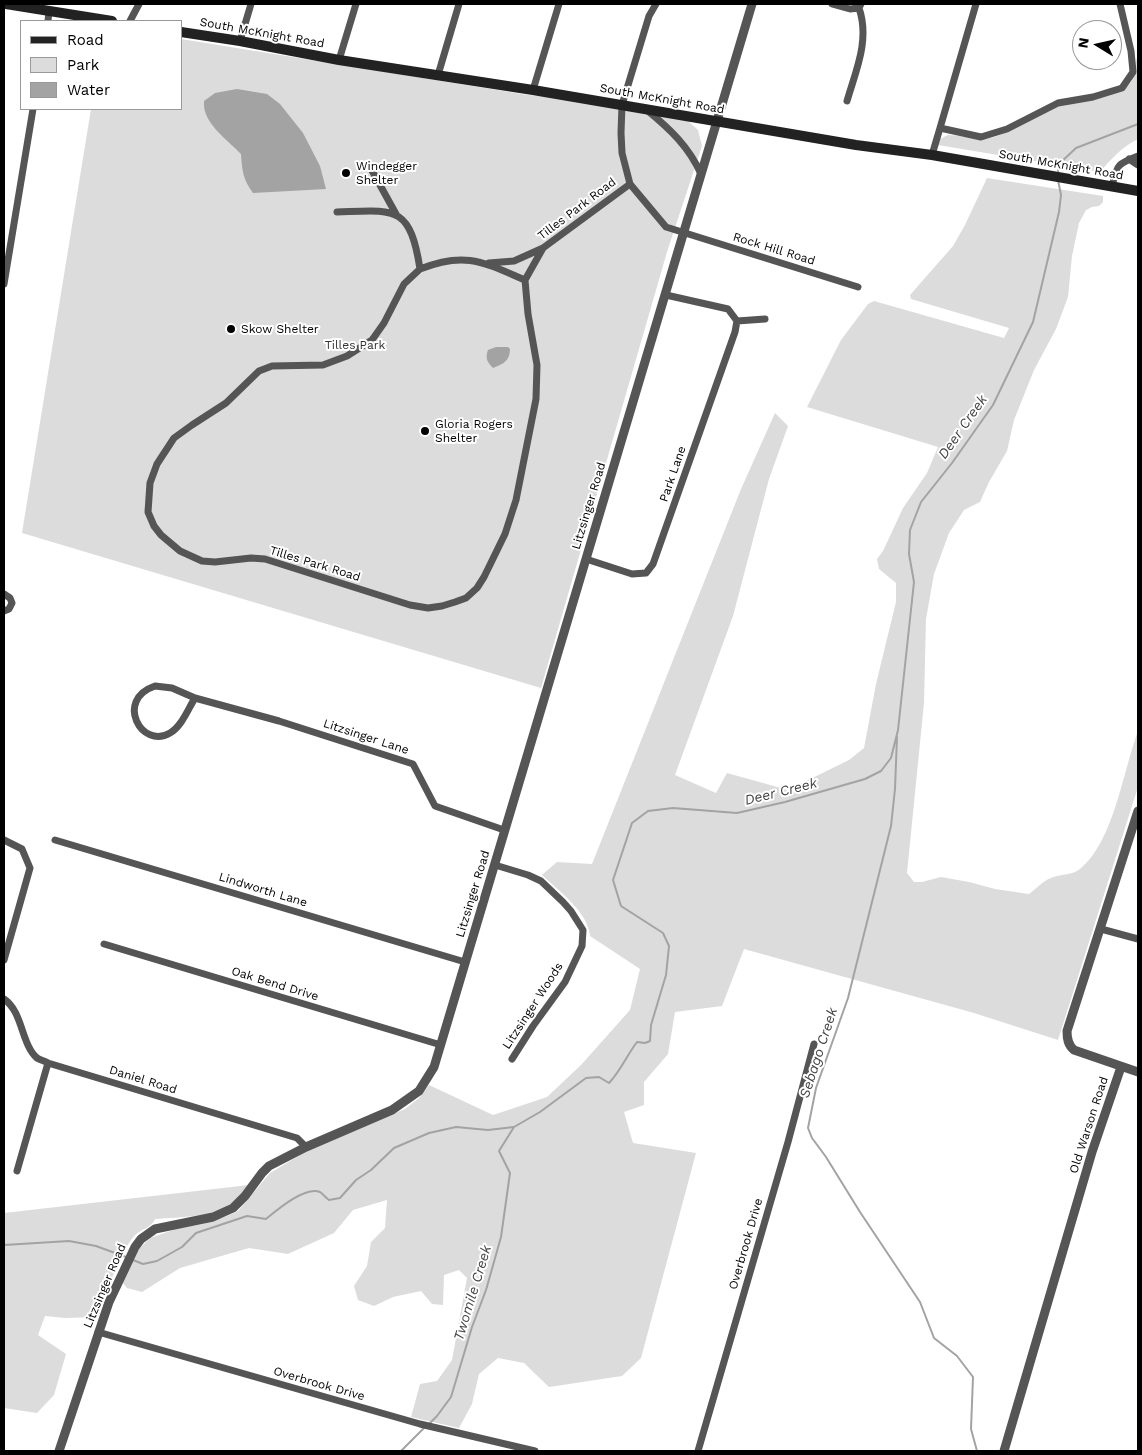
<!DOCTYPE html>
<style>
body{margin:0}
#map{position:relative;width:1142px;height:1455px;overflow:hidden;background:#fff;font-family:"Work Sans",sans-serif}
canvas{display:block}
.frame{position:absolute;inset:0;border:5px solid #000;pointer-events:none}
.legend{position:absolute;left:20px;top:20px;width:162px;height:90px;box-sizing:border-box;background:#fff;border:1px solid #999;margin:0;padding:6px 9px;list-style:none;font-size:15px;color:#000}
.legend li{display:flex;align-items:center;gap:10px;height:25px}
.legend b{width:25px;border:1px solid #999}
.north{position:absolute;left:1072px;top:20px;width:50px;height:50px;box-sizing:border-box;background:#fff;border:1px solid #999;border-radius:50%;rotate:279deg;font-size:14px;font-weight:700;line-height:20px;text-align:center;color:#000}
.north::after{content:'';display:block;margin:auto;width:18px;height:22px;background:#000;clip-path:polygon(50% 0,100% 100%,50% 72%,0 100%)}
</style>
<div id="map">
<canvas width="1142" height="1455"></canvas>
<div class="frame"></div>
<ul class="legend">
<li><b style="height:6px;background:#222"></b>Road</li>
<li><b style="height:14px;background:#dcdcdc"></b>Park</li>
<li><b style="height:14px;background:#a3a3a3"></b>Water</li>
</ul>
<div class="north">N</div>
</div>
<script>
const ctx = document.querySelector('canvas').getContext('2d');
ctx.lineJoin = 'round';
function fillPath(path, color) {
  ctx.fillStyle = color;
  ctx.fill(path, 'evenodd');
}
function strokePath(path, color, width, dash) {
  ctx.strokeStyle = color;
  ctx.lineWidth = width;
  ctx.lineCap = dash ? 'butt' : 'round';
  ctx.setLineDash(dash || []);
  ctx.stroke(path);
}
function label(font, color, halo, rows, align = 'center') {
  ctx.font = font + ' "Work Sans",sans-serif';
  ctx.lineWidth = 4;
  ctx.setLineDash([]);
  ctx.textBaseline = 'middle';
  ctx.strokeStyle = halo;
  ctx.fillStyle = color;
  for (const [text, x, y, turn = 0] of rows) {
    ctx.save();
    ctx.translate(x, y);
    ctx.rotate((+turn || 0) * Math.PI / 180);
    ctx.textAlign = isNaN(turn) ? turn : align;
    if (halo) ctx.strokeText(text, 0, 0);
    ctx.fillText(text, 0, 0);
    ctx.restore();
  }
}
const green = new Path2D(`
 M 181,39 L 528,95 L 611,103 L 687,120 L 698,130 L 702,146 L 667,252 L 541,688 L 22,533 L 91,109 L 181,109 Z
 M 1138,56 L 1138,139 C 1123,146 1110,160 1100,172 L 938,145 L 940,139 L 948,135 C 962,135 976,141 990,138 C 1009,135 1036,114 1056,106 C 1080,98 1104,102 1126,87 C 1138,79 1132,66 1138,56 Z
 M 987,178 L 1103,196 L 1103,202 L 1099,206 L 1092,207 L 1086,210 L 1079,223 L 1072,256 L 1068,297 L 1056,329 L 1034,370 L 1014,420 L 1007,451 L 989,482 L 980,502 L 964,510 L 949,533 L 934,574 L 926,619 L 924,703 L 907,873 L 914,882 L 922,882 L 941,877 L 969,882 L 995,889 L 1029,894 C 1036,889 1043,881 1051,878 C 1060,874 1073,875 1080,869 C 1114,841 1123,771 1138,731 L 1138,787 L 1058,1040 L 974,1013 L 744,949 L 722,1006 L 675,1012 L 668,1054 L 644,1082 L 644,1105 L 624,1112 L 633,1143 L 696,1153 L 641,1358 L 622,1376 L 549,1387 L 524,1363 L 498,1358 L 479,1374 L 472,1404 L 459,1428 L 411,1417 L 420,1384 L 437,1381 L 452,1360 L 467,1278 L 459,1270 L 444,1275 L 443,1305 L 432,1304 L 421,1291 L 393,1297 L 374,1306 L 358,1300 L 354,1286 L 367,1266 L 371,1242 L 385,1228 L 387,1200 L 353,1210 L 334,1233 L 288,1254 L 249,1248 L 180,1268 L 142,1292 L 127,1288 L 122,1282 L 139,1249 L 150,1238 L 176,1229 L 202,1224 L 227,1216 L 238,1211 L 270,1173 L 312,1148 L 405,1109 L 419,1098 L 429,1085 L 493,1115 L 547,1097 L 581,1065 L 630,1010 L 640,969 L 590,936 C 588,912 559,891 542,875 L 557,862 L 592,864 L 741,489 L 775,413 L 788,426 L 769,479 L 733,616 L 675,775 L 716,793 L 727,773 L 788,790 L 849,760 L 864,748 L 876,684 L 896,602 L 896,583 L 879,569 L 877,559 L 883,551 L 903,508 L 927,473 L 938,447 L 807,407 L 841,340 L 868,304 L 874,301 L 1004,338 L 1009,328 L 911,299 L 910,295 L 953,246 L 965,225 Z
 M 249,1185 C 245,1190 241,1196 236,1200 C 214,1218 181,1217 155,1219 C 152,1228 140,1229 134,1236 C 118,1256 107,1292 98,1317 L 65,1318 L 45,1316 L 38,1335 L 66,1354 L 54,1395 L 37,1413 L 4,1408 L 4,1213 Z`);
const water = new Path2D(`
 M 237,89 L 267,94 L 280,104 L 303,133 L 320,166 L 326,189 L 253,193 C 243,179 242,171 241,154 C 227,139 202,123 204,101 L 215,93 Z
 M 496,347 L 508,347 L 510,349 C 510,361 503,364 493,368 C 487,362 485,358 488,350 Z`);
const stream = new Path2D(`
 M 1058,172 L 1059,164 L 1076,148 L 1138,124
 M 897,737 L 895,789 L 891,826 L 848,998 L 816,1088 L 808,1128 L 812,1138 L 826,1157 L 860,1212 L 920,1302 L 934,1338 L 957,1356 L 973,1377 L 971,1429 L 977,1451
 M 4,1245 L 69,1241 L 96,1246 L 126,1257
 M 133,1260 L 143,1264 L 157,1261 L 182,1247 L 196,1233 L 247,1216 L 266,1219 C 277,1210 305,1186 320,1192 C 323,1194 326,1198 329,1200 L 340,1198 L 356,1180 L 371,1170 L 394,1148 L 429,1133 L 456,1127 L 488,1130 L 514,1127 L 540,1112 L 586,1078 L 599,1077 L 609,1083 C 620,1072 627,1055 637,1042 L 645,1043 L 650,1041 L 651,1025 L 666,975 L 669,946 L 663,933 L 621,906 L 613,880 L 632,823 L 648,811 L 673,808 L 737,813 L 785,802 L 865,779 L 881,771 L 891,758 L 898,730 L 914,582 L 909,554 L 910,530 L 921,502 L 952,463 L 993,405 L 1033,322 L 1059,212 L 1061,195 L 1058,180
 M 429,1424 L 437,1416 L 451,1397 L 472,1327 L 486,1290 L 501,1237 L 510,1173 L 499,1151 L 514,1127
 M 401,1451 L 425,1427`);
const minor = new Path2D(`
 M 656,4 L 649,16 L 622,105 L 621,133 L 622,153 L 630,184 L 666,227 L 858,287
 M 832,4 L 850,9 L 859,8 L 861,4
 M 48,21 L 49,11
 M 130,21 L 139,4
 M 240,41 L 251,4
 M 339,60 L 356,4
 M 438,75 L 459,4
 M 533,90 L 559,4
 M 847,101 C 856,70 870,40 859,8
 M 648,111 C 670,129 689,147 701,174
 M 940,128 L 976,4
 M 932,155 L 940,128 L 981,137 L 1007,129 L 1058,103 L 1093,97 L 1122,88 L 1133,72 L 1131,51 L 1120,4
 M 1129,159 L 1138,165
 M 370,167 L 396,214
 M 1112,186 C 1118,164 1117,164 1138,156
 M 337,212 C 394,210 410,204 420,269 C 465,251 483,262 525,280
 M 489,263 L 514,261 L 543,248
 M 420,269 L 404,284 L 384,323 L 372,340 L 347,356 L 323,365 L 272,366 L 259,371 L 226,403 L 192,425 L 174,438 L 157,464 L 150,483 L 148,512 L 154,526 L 161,535 L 180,551 L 202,561 L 215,562 L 251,558 L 265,559 L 410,605 L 428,608 L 442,606 L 455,602 L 466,598 L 477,588 L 484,577 L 505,534 L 516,500 L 536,399 L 537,365 L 528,314 L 525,280 L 543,248 L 630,184
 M 4,284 L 33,109
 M 737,321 L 765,319
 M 586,559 L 632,574 L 646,573 L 653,564 L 735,332 L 737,321 L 728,309 L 666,295
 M 4,594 L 10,598 L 12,603 L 9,609 L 4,611
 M 155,686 L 172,688 L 195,698 C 188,709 182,726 170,733 C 142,750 114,700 155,686 Z
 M 195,698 L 279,721 L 413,764 L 435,806 L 504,830
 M 4,840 L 22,849 L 30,868 L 4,960
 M 55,840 L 465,962
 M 495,865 L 528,875 L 541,881 L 563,902 L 571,911 L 583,930 L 582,946 L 565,982 L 533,1026 L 512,1059
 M 1101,929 L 1138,939
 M 104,944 L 441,1045
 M 4,999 C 23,1012 21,1044 37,1058 C 40,1060 45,1061 48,1063 L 297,1138 L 306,1147
 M 17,1171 L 48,1063
 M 98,1332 L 420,1424 L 535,1451
 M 698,1451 L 788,1142 L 814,1044`);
const tertiary = new Path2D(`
 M 1138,811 L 1067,1031 C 1067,1039 1068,1045 1074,1050 L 1138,1072
 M 59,1451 L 109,1302 L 135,1247 L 141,1239 L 155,1229 L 213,1217 L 233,1208 L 245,1196 L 262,1173 L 269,1166 L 306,1147 L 392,1110 L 419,1091 L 434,1067 L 752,4
 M 1004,1451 L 1092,1152 L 1121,1067`);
const secondary = new Path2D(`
 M 6,4 L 112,21
 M 181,32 L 240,41 L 339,60 L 533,90 L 856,145 L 932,155 L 1138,191`);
const markers = [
 [346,173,5,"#000"],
 [231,329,5,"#000"],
 [425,431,5,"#000"]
];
const streetNames = [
 ["South McKnight Road",262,33,10],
 ["South McKnight Road",662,99,10],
 ["South McKnight Road",1061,165,10],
 ["Tilles Park Road",577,209,-37],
 ["Rock Hill Road",774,249,17],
 ["Park Lane",673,474,-71],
 ["Litzsinger Road",589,506,-73],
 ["Tilles Park Road",315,564,17],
 ["Litzsinger Lane",366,737,18],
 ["Lindworth Lane",263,890,17],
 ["Litzsinger Road",473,894,-73],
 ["Oak Bend Drive",275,984,17],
 ["Litzsinger Woods",533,1006,-57],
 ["Daniel Road",143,1080,17],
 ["Old Warson Road",1089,1125,-72],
 ["Overbrook Drive",746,1244,-74],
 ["Litzsinger Road",105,1286,-67],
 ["Overbrook Drive",319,1384,16]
];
const poiNames = [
 ["Windegger",356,166],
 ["Shelter",356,180],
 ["Skow Shelter",241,329],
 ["Gloria Rogers",435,424],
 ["Shelter",435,438]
];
const parkNames = [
 ["Tilles Park",355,345]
];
const waterNames = [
 ["Deer Creek",963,427,-55],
 ["Deer Creek",781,792,-14],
 ["Sebago Creek",819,1053,-72],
 ["Twomile Creek",473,1293,-73]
];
fillPath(green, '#dcdcdc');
fillPath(water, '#a3a3a3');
strokePath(stream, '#a3a3a3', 2);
strokePath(minor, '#555', 7);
strokePath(tertiary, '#555', 9);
strokePath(secondary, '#222', 10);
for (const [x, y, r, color] of markers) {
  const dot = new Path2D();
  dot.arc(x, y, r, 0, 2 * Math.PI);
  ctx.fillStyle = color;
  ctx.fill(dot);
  strokePath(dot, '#fff', 2);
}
label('12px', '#000', '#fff', streetNames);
label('12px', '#000', '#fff', poiNames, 'left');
label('12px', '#333', '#fff', parkNames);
label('italic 14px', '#444', '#fff', waterNames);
</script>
